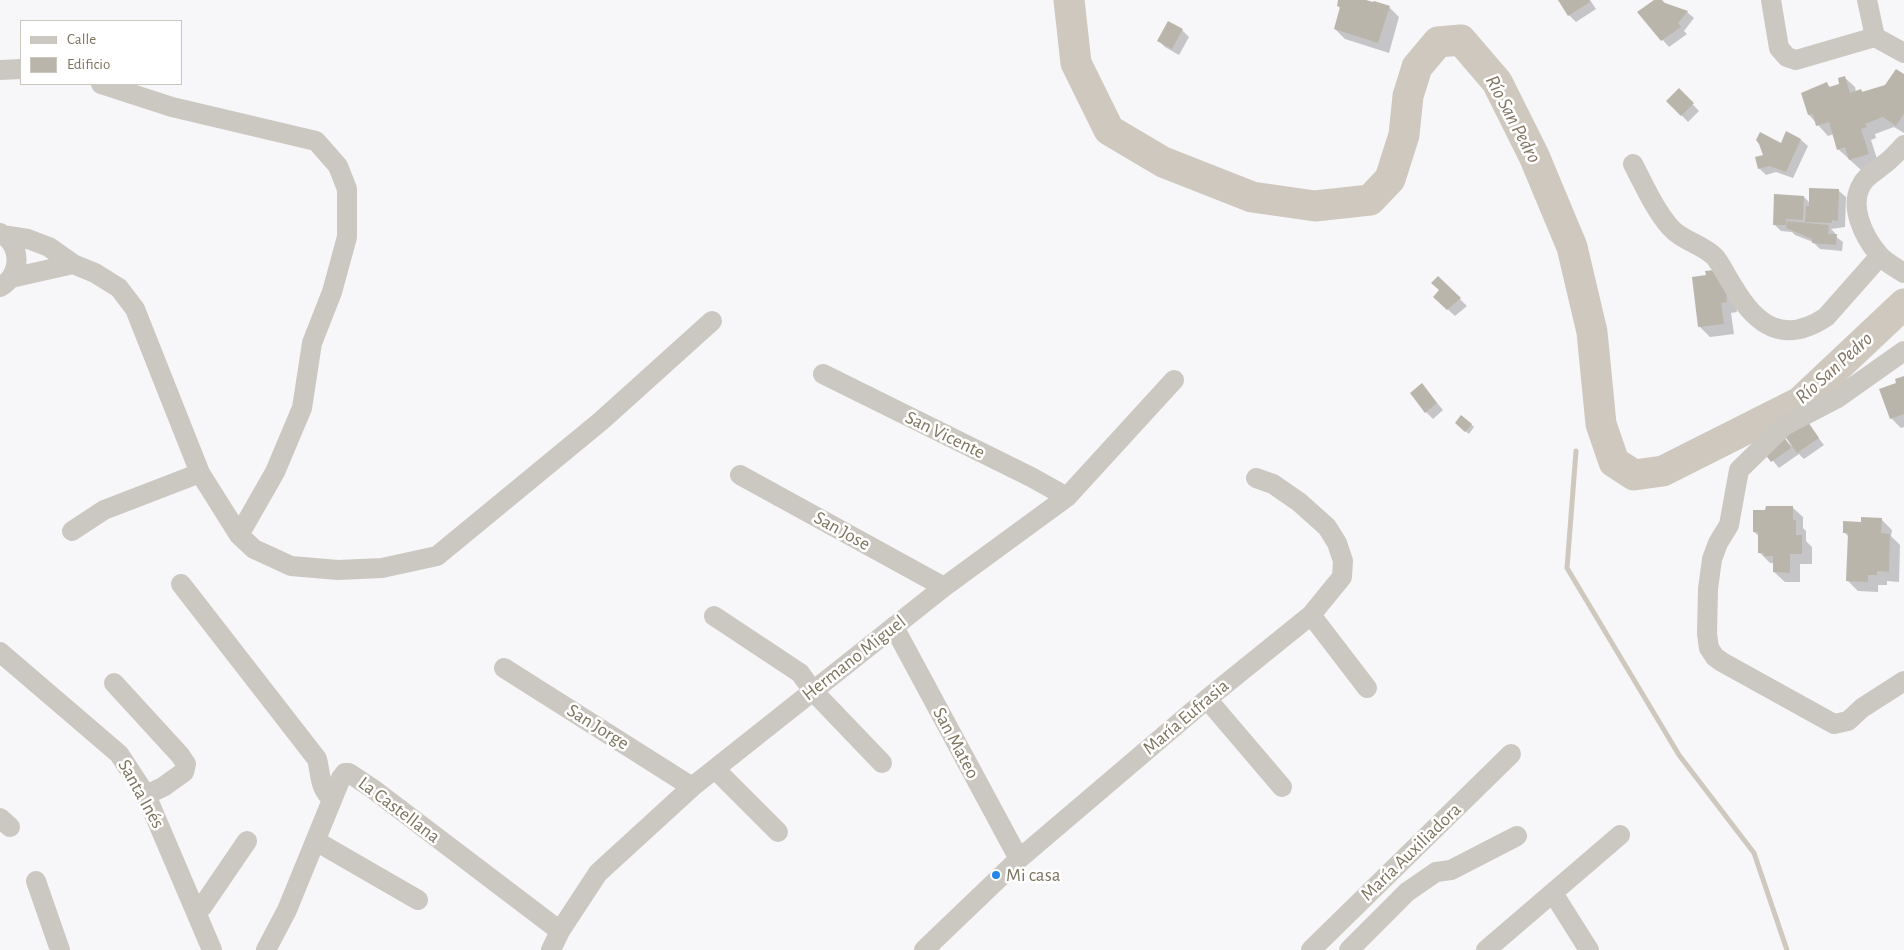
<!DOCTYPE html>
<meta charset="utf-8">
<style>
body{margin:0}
#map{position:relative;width:1904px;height:950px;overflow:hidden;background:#f7f6f9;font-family:"Alegreya Sans",sans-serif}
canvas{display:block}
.legend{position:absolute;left:20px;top:20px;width:162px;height:65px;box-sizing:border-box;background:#fff;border:1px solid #cbc7bf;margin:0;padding:6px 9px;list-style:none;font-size:15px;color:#7d745e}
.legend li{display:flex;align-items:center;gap:10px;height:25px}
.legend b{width:25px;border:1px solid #cbc7bf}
</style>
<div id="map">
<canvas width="1904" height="950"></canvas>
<ul class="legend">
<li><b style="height:6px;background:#cbc8c2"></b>Calle</li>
<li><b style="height:14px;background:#bab5ab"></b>Edificio</li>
</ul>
</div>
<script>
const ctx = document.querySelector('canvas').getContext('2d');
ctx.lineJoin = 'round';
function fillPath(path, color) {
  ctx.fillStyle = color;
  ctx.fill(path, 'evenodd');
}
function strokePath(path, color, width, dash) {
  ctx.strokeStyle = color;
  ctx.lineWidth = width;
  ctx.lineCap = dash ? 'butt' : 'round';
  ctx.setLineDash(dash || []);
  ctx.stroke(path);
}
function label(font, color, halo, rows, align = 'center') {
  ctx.font = font + ' "Alegreya Sans",sans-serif';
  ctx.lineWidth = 5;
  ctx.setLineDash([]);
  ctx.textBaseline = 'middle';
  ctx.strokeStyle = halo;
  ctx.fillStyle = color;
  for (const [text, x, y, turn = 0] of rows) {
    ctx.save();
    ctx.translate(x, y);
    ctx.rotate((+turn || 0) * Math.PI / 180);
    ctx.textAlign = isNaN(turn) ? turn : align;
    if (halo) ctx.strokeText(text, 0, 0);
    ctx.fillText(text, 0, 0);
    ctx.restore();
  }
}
const shadow = new Path2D(`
 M 1340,0 L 1362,0 L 1389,7 L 1399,17 L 1389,53 L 1345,39 L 1335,29 L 1341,9 L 1338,6 Z
 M 1560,0 L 1590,0 L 1596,9 L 1576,22 L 1569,15 Z
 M 1656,0 L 1661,0 L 1666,5 L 1687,12 L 1694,18 L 1684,31 L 1687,34 L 1669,47 L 1639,13 Z
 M 1182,30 L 1189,37 L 1179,55 L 1165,47 L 1158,40 Z
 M 1904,75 L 1904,133 L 1894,127 L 1875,134 L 1876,138 L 1871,140 L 1879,165 L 1861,170 L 1838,149 L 1834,134 L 1828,136 L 1809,115 L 1827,84 L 1831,88 L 1841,85 L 1844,77 L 1855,87 L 1856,92 L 1861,90 L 1864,93 L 1886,86 Z
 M 1679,90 L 1699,111 L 1688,122 L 1668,101 Z
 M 1787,133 L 1801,140 L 1808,146 L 1793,178 L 1776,172 L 1766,175 L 1759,168 L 1765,156 L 1782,145 Z
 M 1839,191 L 1846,197 L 1845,227 L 1831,229 L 1835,233 L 1835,236 L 1843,242 L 1842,251 L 1820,249 L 1813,242 L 1795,235 L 1792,232 L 1781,231 L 1774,224 L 1804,197 L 1810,203 Z
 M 1438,278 L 1467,306 L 1455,316 L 1434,297 L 1440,290 Z
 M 1733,281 L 1737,312 L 1731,313 L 1734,334 L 1710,337 L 1699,326 Z
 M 1904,377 L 1904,427 L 1901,428 L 1891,418 L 1898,384 Z
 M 1422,385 L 1443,410 L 1433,419 L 1426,412 Z
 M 1805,421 L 1824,445 L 1804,459 L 1799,454 L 1779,468 L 1764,450 L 1782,437 L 1792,446 Z
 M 1471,424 L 1474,427 L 1469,434 L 1459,426 Z
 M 1792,507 L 1803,517 L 1803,528 L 1806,531 L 1806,541 L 1812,547 L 1812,564 L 1800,564 L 1800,582 L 1785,582 L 1774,572 L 1773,563 L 1770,563 L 1760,553 L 1760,537 L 1754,532 Z
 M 1881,519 L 1892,530 L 1891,536 L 1900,545 L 1899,582 L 1887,581 L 1887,585 L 1878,585 L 1878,592 L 1858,591 L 1848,581 L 1849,537 L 1844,532 L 1862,524 Z`);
const stream = new Path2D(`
 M 1576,451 L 1567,568 L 1679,755 L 1754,853 L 1787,950`);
const river = new Path2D(`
 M 1069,0 L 1076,63 L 1109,130 L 1163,162 L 1252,197 L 1315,206 L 1370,200 L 1390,179 L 1404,135 L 1408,96 L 1417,67 L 1438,42 L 1461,40 L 1497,82 L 1534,156 L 1572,247 L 1592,332 L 1601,424 L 1614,462 L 1634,475 L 1663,471 L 1800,402 L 1904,304`);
const building = new Path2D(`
 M 1338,0 L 1366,0 L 1373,2 L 1374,1 L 1390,6 L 1378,43 L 1334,29 L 1340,7 L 1337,6 Z
 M 1558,0 L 1589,0 L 1590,2 L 1568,16 Z
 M 1654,0 L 1662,0 L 1665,3 L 1688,11 L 1678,23 L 1681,27 L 1661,41 L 1637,12 Z
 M 1168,21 L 1183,29 L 1172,49 L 1157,41 Z
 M 1896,69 L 1904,74 L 1904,114 L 1896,126 L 1883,117 L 1865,124 L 1867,127 L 1861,129 L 1869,154 L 1849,160 L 1845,147 L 1837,150 L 1829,122 L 1816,126 L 1813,114 L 1808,115 L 1801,93 L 1827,82 L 1829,87 L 1839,84 L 1838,78 L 1845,76 L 1850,93 L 1861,89 L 1862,92 L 1885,85 Z
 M 1679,88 L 1694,103 L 1681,116 L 1666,101 Z
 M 1786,131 L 1801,139 L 1786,172 L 1769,166 L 1758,169 L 1755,157 L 1763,155 L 1759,144 L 1756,140 L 1760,132 L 1781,143 Z
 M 1809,188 L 1839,189 L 1838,221 L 1832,220 L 1832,223 L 1805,222 L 1806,206 L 1809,206 Z
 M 1774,194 L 1804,196 L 1803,220 L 1786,219 L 1786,225 L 1773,225 Z
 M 1787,221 L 1829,225 L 1828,234 L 1837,234 L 1836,245 L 1812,243 L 1812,239 L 1786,228 Z
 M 1723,269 L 1727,302 L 1721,303 L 1724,324 L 1698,327 L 1692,277 L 1706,275 L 1705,271 Z
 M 1438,276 L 1461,298 L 1447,310 L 1433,297 L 1439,290 L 1431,283 Z
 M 1904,376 L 1904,414 L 1890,419 L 1879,389 L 1896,383 L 1895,379 Z
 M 1422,383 L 1437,403 L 1425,413 L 1410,393 Z
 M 1461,415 L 1472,424 L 1465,432 L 1455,423 Z
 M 1806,419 L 1819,438 L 1797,453 L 1784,435 Z
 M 1783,435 L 1791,448 L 1771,462 L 1762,450 Z
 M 1766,506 L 1793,506 L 1793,520 L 1796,520 L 1796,535 L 1802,535 L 1802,554 L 1790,554 L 1790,573 L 1773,572 L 1773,556 L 1764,556 L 1764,553 L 1758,553 L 1758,532 L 1753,532 L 1753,510 L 1765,510 Z
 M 1861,517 L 1882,518 L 1881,533 L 1890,534 L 1889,572 L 1877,571 L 1877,575 L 1868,575 L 1868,582 L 1846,581 L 1848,533 L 1843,533 L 1843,521 L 1861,522 Z`);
const minor = new Path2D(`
 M 1771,0 L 1779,48 L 1787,57 L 1796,60 L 1875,37 L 1904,53
 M 1867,0 L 1875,37
 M 0,70 L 21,69
 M 101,84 L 172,107 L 316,141 L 338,166 L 347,189 L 347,237 L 332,292 L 312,343 L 302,408 L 275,472 L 239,535
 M 1904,145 C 1897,153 1890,160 1882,166 C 1875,172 1866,176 1862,184 C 1848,206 1864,237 1879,255 C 1885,262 1896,268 1904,273
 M 1633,164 C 1644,185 1655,210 1670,227 C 1682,241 1702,244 1715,257 C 1722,266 1727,277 1733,286 C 1756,326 1784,345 1826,317 L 1880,256
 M 0,233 C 22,245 22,275 0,287
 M 2,235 L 28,239 L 49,247 L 73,264 L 95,273 L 119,288 L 135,309 L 200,473 L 239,535 L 254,549 L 291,566 L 338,570 L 382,568 L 437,556 L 601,421 L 712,321
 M 11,278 L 73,264
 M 1904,351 L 1836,399 L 1784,426 L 1739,470 L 1729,525 L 1718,543 L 1712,559 L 1708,589 L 1707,634 L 1709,648 L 1715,657 L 1722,662 L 1834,724 L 1848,721 L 1862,708 L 1904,681
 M 823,374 L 1031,477 L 1067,497
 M 740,475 L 944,587
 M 72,531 L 104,510 L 200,473
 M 181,584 L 317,759 C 321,774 319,788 332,799
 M 1311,615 L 1367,688
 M 714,616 L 800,673 L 813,691 L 882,763
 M 894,627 L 1019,859
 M 0,652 L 119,754 L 146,795 L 212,950
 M 504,668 L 692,787
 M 114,683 L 180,755 L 186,764 L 184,772 L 163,787 L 146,795
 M 1207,699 L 1282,787
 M 716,770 L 778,832
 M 0,818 L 10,827
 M 316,839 L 321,844 L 418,900
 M 36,881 L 60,950
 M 1553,893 L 1589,950
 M 197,912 L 202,907 L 247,841
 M 266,950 L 287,910 L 341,778 L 345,773 L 349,773 L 373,789 L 560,931
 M 551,950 L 560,931 L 598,873 L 692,787 L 944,587 L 1067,497 L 1174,380
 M 924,950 L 1019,859 L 1207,699 L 1311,615 L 1342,577 L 1343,561 L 1337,543 L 1327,527 L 1299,502 L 1273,484 L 1256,478
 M 1311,950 L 1511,754
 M 1349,950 L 1407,892 L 1436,872 L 1451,870 L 1517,836
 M 1486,950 L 1620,835`);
const markers = [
 [996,875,5,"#2488eb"]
];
const streetNames = [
 ["San Vicente",945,435,26],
 ["San Jose",842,531,29],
 ["Hermano Miguel",854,658,-38],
 ["María Eufrasia",1186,717,-40],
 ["San Jorge",598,727,32],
 ["San Mateo",956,743,62],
 ["Santa Inés",141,794,61],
 ["La Castellana",399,810,37],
 ["María Auxiliadora",1411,852,-44]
];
const poiNames = [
 ["Mi casa",1006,875]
];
const waterNames = [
 ["Río San Pedro",1513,119,62],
 ["Río San Pedro",1834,368,-42]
];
fillPath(shadow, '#0003');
strokePath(stream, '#cfc8bf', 5);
strokePath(river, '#cfc8bf', 31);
fillPath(building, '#bab5ab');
strokePath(minor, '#cbc8c2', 20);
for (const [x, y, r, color] of markers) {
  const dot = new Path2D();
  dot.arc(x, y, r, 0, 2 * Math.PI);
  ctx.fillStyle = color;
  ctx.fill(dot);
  strokePath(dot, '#fff', 2);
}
label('19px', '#7d745e', '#fff', streetNames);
label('19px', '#7d745e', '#fff', poiNames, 'left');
label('italic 20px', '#837463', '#fff', waterNames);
</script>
